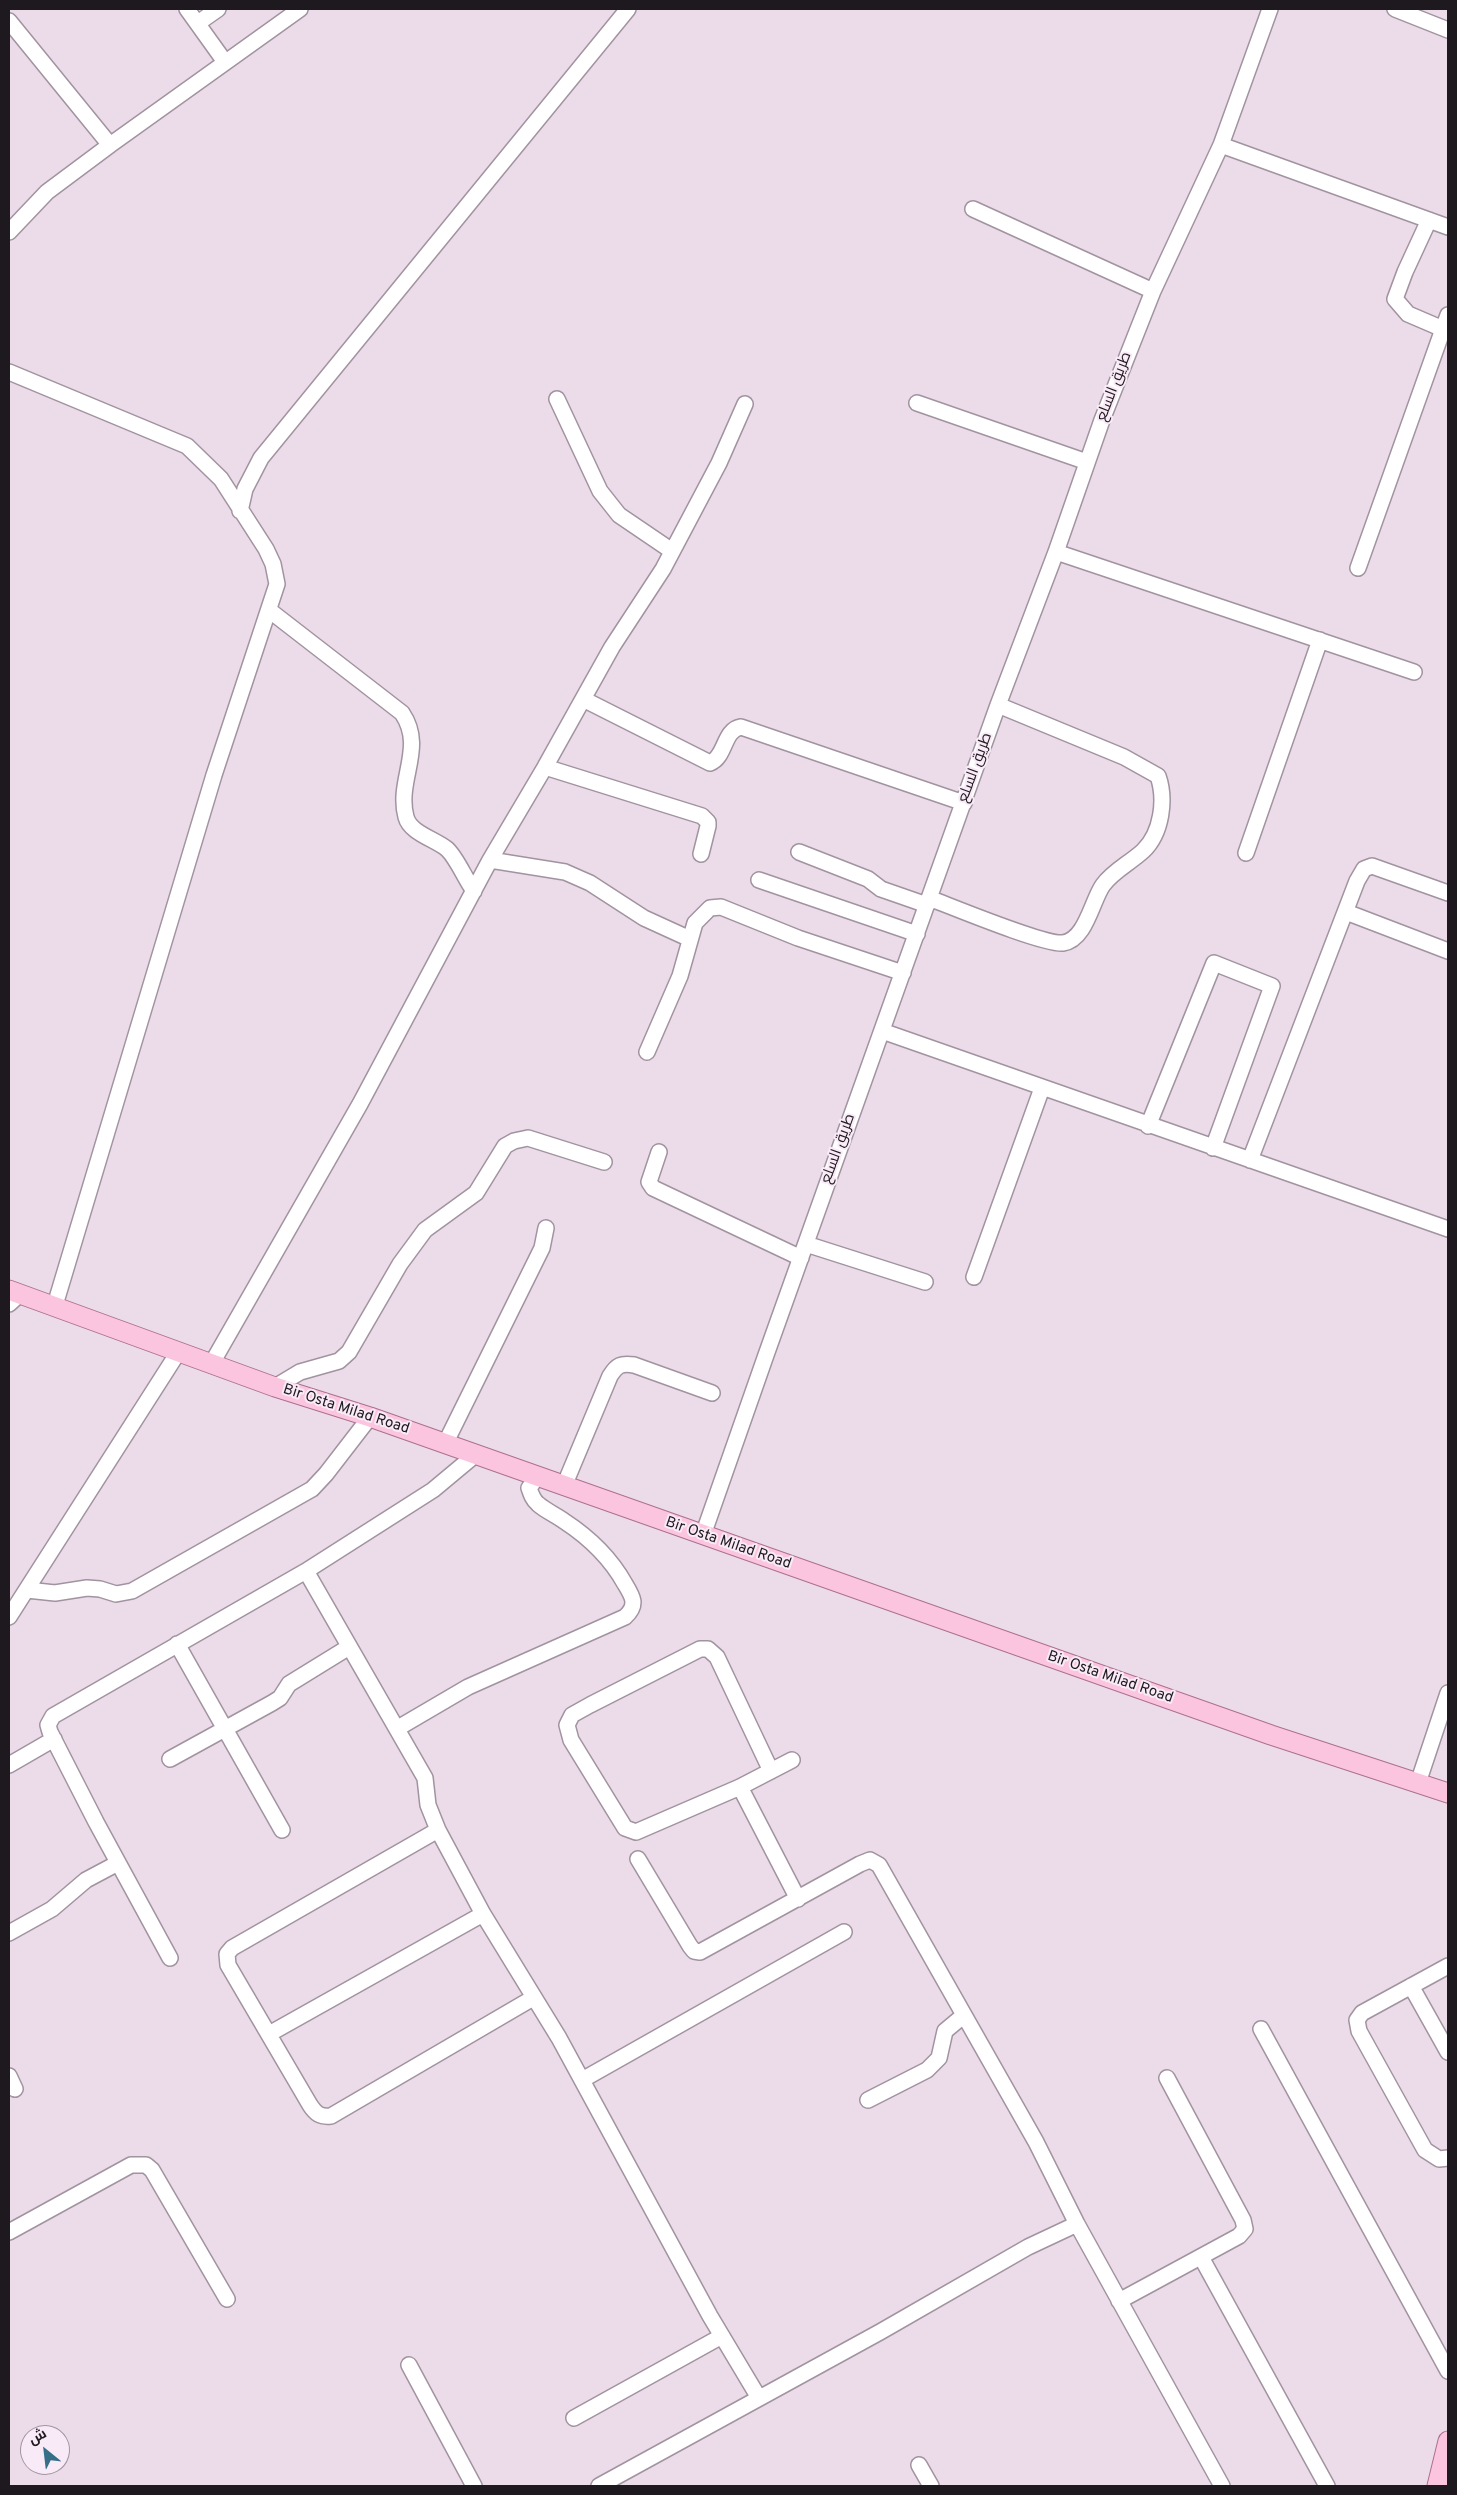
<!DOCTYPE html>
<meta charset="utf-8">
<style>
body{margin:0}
#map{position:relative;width:1457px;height:2495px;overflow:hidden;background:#ecdcea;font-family:Overpass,Cairo,sans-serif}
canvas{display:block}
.frame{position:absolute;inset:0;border:10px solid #1e191e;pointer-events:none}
.north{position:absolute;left:20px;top:2425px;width:50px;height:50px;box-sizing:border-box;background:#f9eaf7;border:1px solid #a196a0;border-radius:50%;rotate:331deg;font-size:14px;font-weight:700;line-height:20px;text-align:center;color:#1e191e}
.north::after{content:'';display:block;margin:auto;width:18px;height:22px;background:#357088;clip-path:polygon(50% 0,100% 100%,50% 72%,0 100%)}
</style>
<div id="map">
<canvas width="1457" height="2495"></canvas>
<div class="frame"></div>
<div class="north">ش</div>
</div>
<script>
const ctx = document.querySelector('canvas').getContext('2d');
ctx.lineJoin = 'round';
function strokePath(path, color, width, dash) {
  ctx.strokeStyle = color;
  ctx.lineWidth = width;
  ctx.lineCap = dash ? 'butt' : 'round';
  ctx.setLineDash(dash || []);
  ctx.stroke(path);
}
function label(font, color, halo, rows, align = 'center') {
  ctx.font = font + ' Overpass,Cairo,sans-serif';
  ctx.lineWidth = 4;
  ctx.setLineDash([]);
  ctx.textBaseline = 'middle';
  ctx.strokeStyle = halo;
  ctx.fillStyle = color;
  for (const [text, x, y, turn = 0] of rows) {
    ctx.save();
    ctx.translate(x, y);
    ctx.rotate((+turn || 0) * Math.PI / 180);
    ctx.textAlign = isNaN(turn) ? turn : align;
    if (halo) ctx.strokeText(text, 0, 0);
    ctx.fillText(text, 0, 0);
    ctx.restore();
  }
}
const minor = new Path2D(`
 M 187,9 L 225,62
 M 1395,9 L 1448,30
 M 9,21 L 110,145 L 47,192 L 9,232
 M 198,23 L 218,9
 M 110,145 L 300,9
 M 1221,145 L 1448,227
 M 973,209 L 1153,291
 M 1429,220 L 1405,272 L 1395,299 L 1408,314 L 1443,329
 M 9,372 L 187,446 L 221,479 L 266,549 L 273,564 L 277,584 L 214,775 L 55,1305
 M 557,399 L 600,491 L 619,515 L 672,551
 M 917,403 L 1087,462
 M 240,511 L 245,489 L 261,458 L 628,9
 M 1056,552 L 1414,672
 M 1358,568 L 1448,315
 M 269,610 L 402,713 C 426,748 396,780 406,817 C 410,833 435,839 447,849 C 457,858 465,879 474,891
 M 583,699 L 710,763 C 726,757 723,730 741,727 L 964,803
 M 545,767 L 702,816 L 708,822 L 708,826 L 701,854
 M 799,852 L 868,879 L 881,889 L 927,905
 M 1246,853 L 1320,640
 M 490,860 L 565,872 L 590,883 L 644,918 L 690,939
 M 759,880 L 917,934
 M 929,898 C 953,907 1044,945 1063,943 C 1086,940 1092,900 1103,885 C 1113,871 1130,863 1143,851 C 1162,833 1166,799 1158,776 L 1124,757 L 998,705
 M 1346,912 L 1448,951
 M 882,1031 L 1448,1229
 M 647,1052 L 680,976 L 695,923 L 710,908 L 721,907 L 798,938 L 903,973
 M 1148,1126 L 1214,963 L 1272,986 L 1213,1148
 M 659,1152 L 649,1182 L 653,1188 L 801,1258
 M 1250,1160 L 1357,881 L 1364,869 L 1372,866 L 1448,893
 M 806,1244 L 925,1282
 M 974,1277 L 1042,1088
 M 9,1304 L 20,1294
 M 212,1363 L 360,1104 L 490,860 L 545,767 L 612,647 L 663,569 L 719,463 L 745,404
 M 275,1387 L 300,1372 L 339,1361 L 349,1352 L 400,1264 L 425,1230 L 476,1193 L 505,1146 L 514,1141 L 528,1138 L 604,1162
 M 445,1444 L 542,1248 L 546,1228
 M 564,1486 L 610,1376 C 617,1365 621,1363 634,1365 L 712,1393
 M 703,1535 L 766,1355 L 998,705 L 1056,552 L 1102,420 L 1153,291 L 1221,145 L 1270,9
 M 306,1571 L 425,1778 L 428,1805 L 438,1830 L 483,1914 L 559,2038 L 710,2316 L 759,2398
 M 27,1590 L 55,1593 L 87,1588 L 100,1589 L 116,1594 L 132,1591 L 312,1489 L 326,1474 L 370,1417
 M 9,1617 L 179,1351
 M 177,1644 L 282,1830
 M 398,1728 L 468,1687 L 625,1617 C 638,1605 633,1597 625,1584 C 610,1557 590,1538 564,1521 C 556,1515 546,1511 538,1504 C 533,1500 531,1494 529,1488 L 537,1477
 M 170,1759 L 272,1703 L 280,1698 L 289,1684 L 349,1647
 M 9,1765 L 54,1739
 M 771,1771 L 717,1657 L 708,1649 L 700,1649 L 590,1705 L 572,1715 L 567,1725 L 571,1740 L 625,1828 L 636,1832 L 740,1787 L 792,1760
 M 1418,1783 L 1448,1693
 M 740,1787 L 798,1899
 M 438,1830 L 232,1948 L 227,1954 L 228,1965 L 310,2105 C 316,2114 320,2117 331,2116 L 533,1998
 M 638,1859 L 690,1946 L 694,1951 L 700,1952 L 860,1864 L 870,1860 L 879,1865 L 1036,2142 L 1077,2224 L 1222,2486
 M 9,1933 L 52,1909 L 86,1880 L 118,1863
 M 170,1958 L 96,1822 L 50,1732 L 48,1725 L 53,1716 L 306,1571 L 433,1490 L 475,1455
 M 1448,1966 L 1362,2013 L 1357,2020 L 1359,2031 L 1425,2150 L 1439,2159 L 1448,2158
 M 1411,1986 L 1448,2052
 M 1261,2029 L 1448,2371
 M 269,2034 L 483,1914
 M 9,2076 L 15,2089
 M 582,2080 L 844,1932
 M 868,2100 L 927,2070 L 939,2058 L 945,2031 L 963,2016
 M 9,2232 L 131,2165 L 146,2165 L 152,2170 L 227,2299
 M 1201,2257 L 1327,2486
 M 1119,2301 L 1239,2236 L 1245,2229 L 1243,2220 L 1167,2078
 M 409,2365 L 474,2486
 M 574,2418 L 722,2336
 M 919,2465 L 931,2486
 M 599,2486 L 880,2332 L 1028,2247 L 1077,2224`);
const major = new Path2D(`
 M 9,1290 L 275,1387 L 370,1417 L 1271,1735 L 1448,1793
 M 1437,2486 L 1448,2441`);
const streetNames = [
 ["طريق السلع",1115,387,-69],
 ["طريق السلع",976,768,-70],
 ["طريق السلع",839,1149,-70],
 ["Bir Osta Milad Road",346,1410,18],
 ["Bir Osta Milad Road",728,1544,19],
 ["Bir Osta Milad Road",1110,1678,19]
];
strokePath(minor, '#a193a0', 18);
strokePath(major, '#ac708e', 21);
strokePath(minor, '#fff', 15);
strokePath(major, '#fbc5df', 19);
label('15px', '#1e191e', '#f9eaf7', streetNames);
</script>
